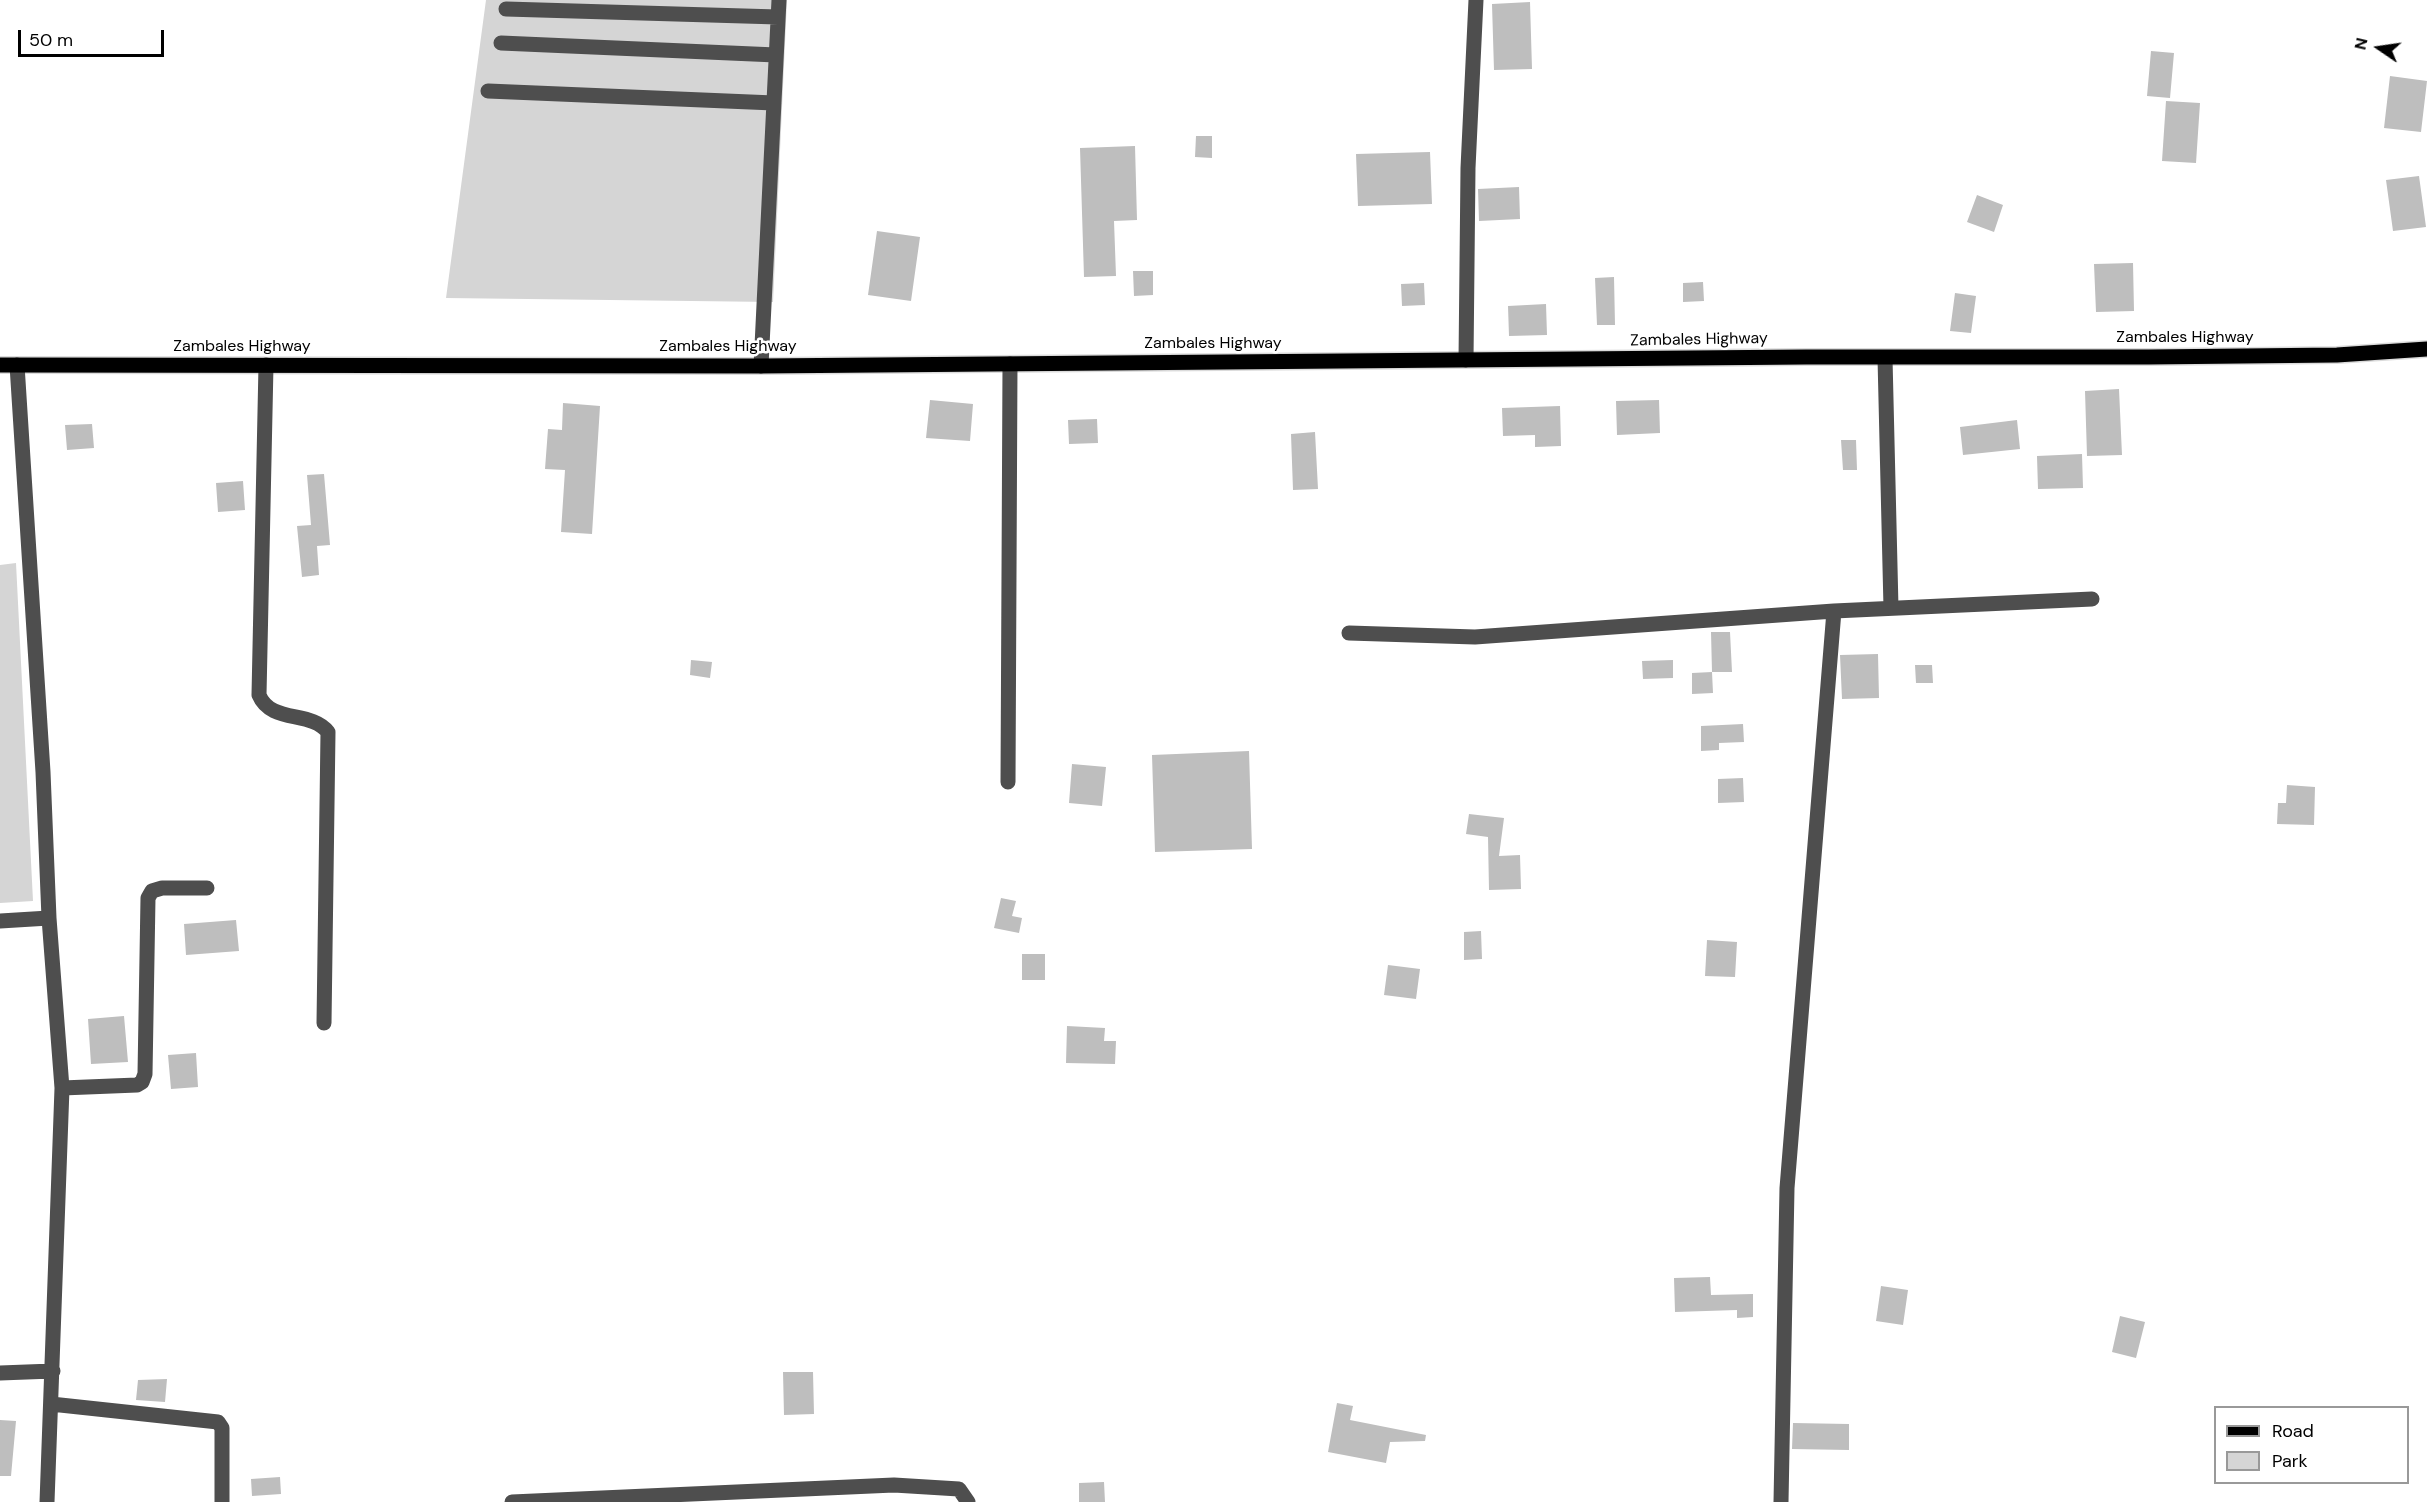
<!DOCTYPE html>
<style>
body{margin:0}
#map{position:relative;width:2427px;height:1502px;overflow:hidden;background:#fff;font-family:"DM Sans",sans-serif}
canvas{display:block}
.legend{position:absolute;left:2214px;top:1406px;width:195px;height:78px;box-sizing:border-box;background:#fff;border:2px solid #999;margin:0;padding:8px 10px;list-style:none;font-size:18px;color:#000}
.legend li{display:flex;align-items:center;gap:12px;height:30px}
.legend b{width:30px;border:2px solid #999}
.north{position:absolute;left:2349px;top:18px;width:60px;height:60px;-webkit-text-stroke:4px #fff;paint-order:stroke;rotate:283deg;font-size:16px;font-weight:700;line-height:24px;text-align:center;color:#000}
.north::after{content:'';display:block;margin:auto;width:21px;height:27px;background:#000;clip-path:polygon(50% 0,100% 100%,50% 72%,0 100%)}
.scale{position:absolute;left:18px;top:30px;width:146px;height:27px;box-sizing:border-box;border:3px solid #000;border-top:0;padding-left:8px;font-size:18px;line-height:21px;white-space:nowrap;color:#000;-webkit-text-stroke:4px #fff;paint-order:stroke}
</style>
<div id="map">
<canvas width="2427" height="1502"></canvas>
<ul class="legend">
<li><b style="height:8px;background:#000"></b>Road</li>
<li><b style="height:16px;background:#d5d5d5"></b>Park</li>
</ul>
<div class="north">N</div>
<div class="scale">50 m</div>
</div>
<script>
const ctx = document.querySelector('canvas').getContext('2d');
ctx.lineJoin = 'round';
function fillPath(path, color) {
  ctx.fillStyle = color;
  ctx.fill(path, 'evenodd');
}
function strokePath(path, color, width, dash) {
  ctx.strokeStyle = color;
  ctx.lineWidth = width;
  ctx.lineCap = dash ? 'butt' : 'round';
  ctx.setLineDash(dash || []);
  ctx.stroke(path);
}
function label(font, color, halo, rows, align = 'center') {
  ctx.font = font + ' "DM Sans",sans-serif';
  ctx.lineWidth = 5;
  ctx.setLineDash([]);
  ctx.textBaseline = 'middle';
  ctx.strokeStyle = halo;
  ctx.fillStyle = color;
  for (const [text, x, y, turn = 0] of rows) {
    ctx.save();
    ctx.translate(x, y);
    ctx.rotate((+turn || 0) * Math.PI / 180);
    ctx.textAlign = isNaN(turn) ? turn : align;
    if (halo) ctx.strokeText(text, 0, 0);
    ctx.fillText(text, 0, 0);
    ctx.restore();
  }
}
const green = new Path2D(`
 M 486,0 L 787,0 L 773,302 L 446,298 Z
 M 16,563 L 33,901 L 0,903 L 0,565 Z`);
const building = new Path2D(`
 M 1530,2 L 1532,69 L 1494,70 L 1492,4 Z
 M 2151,51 L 2174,53 L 2170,98 L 2147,96 Z
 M 2390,76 L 2427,81 L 2421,132 L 2384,128 Z
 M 2166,101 L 2200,103 L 2196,163 L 2162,161 Z
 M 1196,136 L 1212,136 L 1212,158 L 1195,157 Z
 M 1135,146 L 1137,220 L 1114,221 L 1116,276 L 1084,277 L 1080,148 Z
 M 1430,152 L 1432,204 L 1358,206 L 1356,154 Z
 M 2419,176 L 2426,227 L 2393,231 L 2386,180 Z
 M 1519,187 L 1520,219 L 1479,221 L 1478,189 Z
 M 1977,195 L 2003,205 L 1994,232 L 1967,222 Z
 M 877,231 L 920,237 L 911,301 L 868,295 Z
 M 2133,263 L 2134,311 L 2096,312 L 2094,264 Z
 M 1133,271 L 1153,271 L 1153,295 L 1134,296 Z
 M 1614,277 L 1615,325 L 1597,325 L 1595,278 Z
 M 1703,282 L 1704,301 L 1683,302 L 1683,283 Z
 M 1424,283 L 1425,305 L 1402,306 L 1401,284 Z
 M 1955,293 L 1976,296 L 1971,333 L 1950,331 Z
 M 1546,304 L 1547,335 L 1509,336 L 1508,306 Z
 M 2119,389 L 2122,455 L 2087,456 L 2085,391 Z
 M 930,400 L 973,404 L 970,441 L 926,438 Z
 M 1659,400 L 1660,433 L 1617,435 L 1616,401 Z
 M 563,403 L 600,406 L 592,534 L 561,532 L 565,470 L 545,469 L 548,429 L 562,430 Z
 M 1560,406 L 1561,446 L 1535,447 L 1535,435 L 1503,436 L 1502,408 Z
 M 1097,419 L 1098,443 L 1069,444 L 1068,420 Z
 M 2017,420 L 2020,449 L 1963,455 L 1960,427 Z
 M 92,424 L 94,448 L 67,450 L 65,425 Z
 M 1315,432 L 1318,489 L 1293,490 L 1291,434 Z
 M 1841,440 L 1856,440 L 1857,470 L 1843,470 Z
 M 2082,454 L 2083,488 L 2038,489 L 2037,456 Z
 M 324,474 L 330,545 L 317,546 L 319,575 L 302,577 L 297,526 L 311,525 L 307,475 Z
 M 243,481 L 245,510 L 218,512 L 216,483 Z
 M 1711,632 L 1730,632 L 1732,672 L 1712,672 Z
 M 1878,654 L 1879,698 L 1842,699 L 1840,655 Z
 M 691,660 L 712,662 L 710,678 L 690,675 Z
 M 1673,660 L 1673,678 L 1643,679 L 1642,661 Z
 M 1915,665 L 1932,665 L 1933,683 L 1916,683 Z
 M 1712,672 L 1713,693 L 1692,694 L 1692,673 Z
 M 1743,724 L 1744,742 L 1719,743 L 1719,750 L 1701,751 L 1701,726 Z
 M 1249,751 L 1252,849 L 1155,852 L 1152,755 Z
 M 1072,764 L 1106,767 L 1102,806 L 1069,803 Z
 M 1743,778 L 1744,802 L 1718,803 L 1718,779 Z
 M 2287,785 L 2315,787 L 2314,825 L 2277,824 L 2278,803 L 2286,803 Z
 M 1469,814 L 1504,818 L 1499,856 L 1520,855 L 1521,889 L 1489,890 L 1488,837 L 1466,834 Z
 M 1001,898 L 1016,901 L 1012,916 L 1022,918 L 1019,933 L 994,928 Z
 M 236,920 L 239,951 L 186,955 L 184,924 Z
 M 1481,931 L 1482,959 L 1464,960 L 1464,932 Z
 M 1707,940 L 1737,942 L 1735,977 L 1705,976 Z
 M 1022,954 L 1045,954 L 1045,980 L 1022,980 Z
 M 1388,965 L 1420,969 L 1416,999 L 1384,995 Z
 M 124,1016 L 128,1062 L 91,1064 L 88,1019 Z
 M 1067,1026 L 1105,1028 L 1104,1041 L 1116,1041 L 1115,1064 L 1066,1063 Z
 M 196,1053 L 198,1087 L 171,1089 L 168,1055 Z
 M 1710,1277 L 1711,1295 L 1753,1294 L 1753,1317 L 1737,1318 L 1737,1310 L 1675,1312 L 1674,1278 Z
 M 1881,1286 L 1908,1290 L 1903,1325 L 1876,1321 Z
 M 2120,1316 L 2145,1322 L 2136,1358 L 2112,1352 Z
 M 783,1372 L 813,1372 L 814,1414 L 784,1415 Z
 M 167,1379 L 165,1402 L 136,1400 L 138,1380 Z
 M 1337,1403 L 1353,1406 L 1350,1420 L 1426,1435 L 1425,1441 L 1390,1442 L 1386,1463 L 1328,1452 Z
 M 0,1420 L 16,1421 L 11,1476 L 0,1476 Z
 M 1793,1423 L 1849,1424 L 1849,1450 L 1792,1449 Z
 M 280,1477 L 281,1494 L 252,1496 L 251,1479 Z
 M 1104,1482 L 1105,1502 L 1079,1502 L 1079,1483 Z`);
const minor = new Path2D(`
 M 506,9 L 778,17
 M 501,43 L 776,55
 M 488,91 L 774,103
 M 1885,358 L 1891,608
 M 1466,360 L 1468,168 L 1476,0
 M 17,365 L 43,772 L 49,918 L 62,1088 L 47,1502
 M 266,365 L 259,695 C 271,724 311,710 328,732 L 324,1023
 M 761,366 L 779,0
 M 1349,633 L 1475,637 L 1834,611 L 2092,599
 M 1008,782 L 1010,364
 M 0,921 L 49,918
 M 62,1088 L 137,1085 L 142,1082 L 145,1074 L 148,898 L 152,891 L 162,888 L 207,888
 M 0,1373 L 53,1371
 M 51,1404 L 218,1422 L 222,1428 L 222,1502
 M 512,1502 L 894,1485 L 959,1489 L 968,1502
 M 1781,1502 L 1787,1188 L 1834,611`);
const major = new Path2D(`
 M 0,365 L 761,366 L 1806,357 L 2149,357 L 2337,355 L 2427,349`);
const streetNames = [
 ["Zambales Highway",2185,338],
 ["Zambales Highway",1699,340,-1],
 ["Zambales Highway",1213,344],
 ["Zambales Highway",242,347],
 ["Zambales Highway",728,347]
];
fillPath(green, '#d5d5d5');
fillPath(building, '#bebebe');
strokePath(major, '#dbdbdb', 18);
strokePath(minor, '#4e4e4e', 15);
strokePath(major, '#000', 15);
label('16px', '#000', '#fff', streetNames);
</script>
